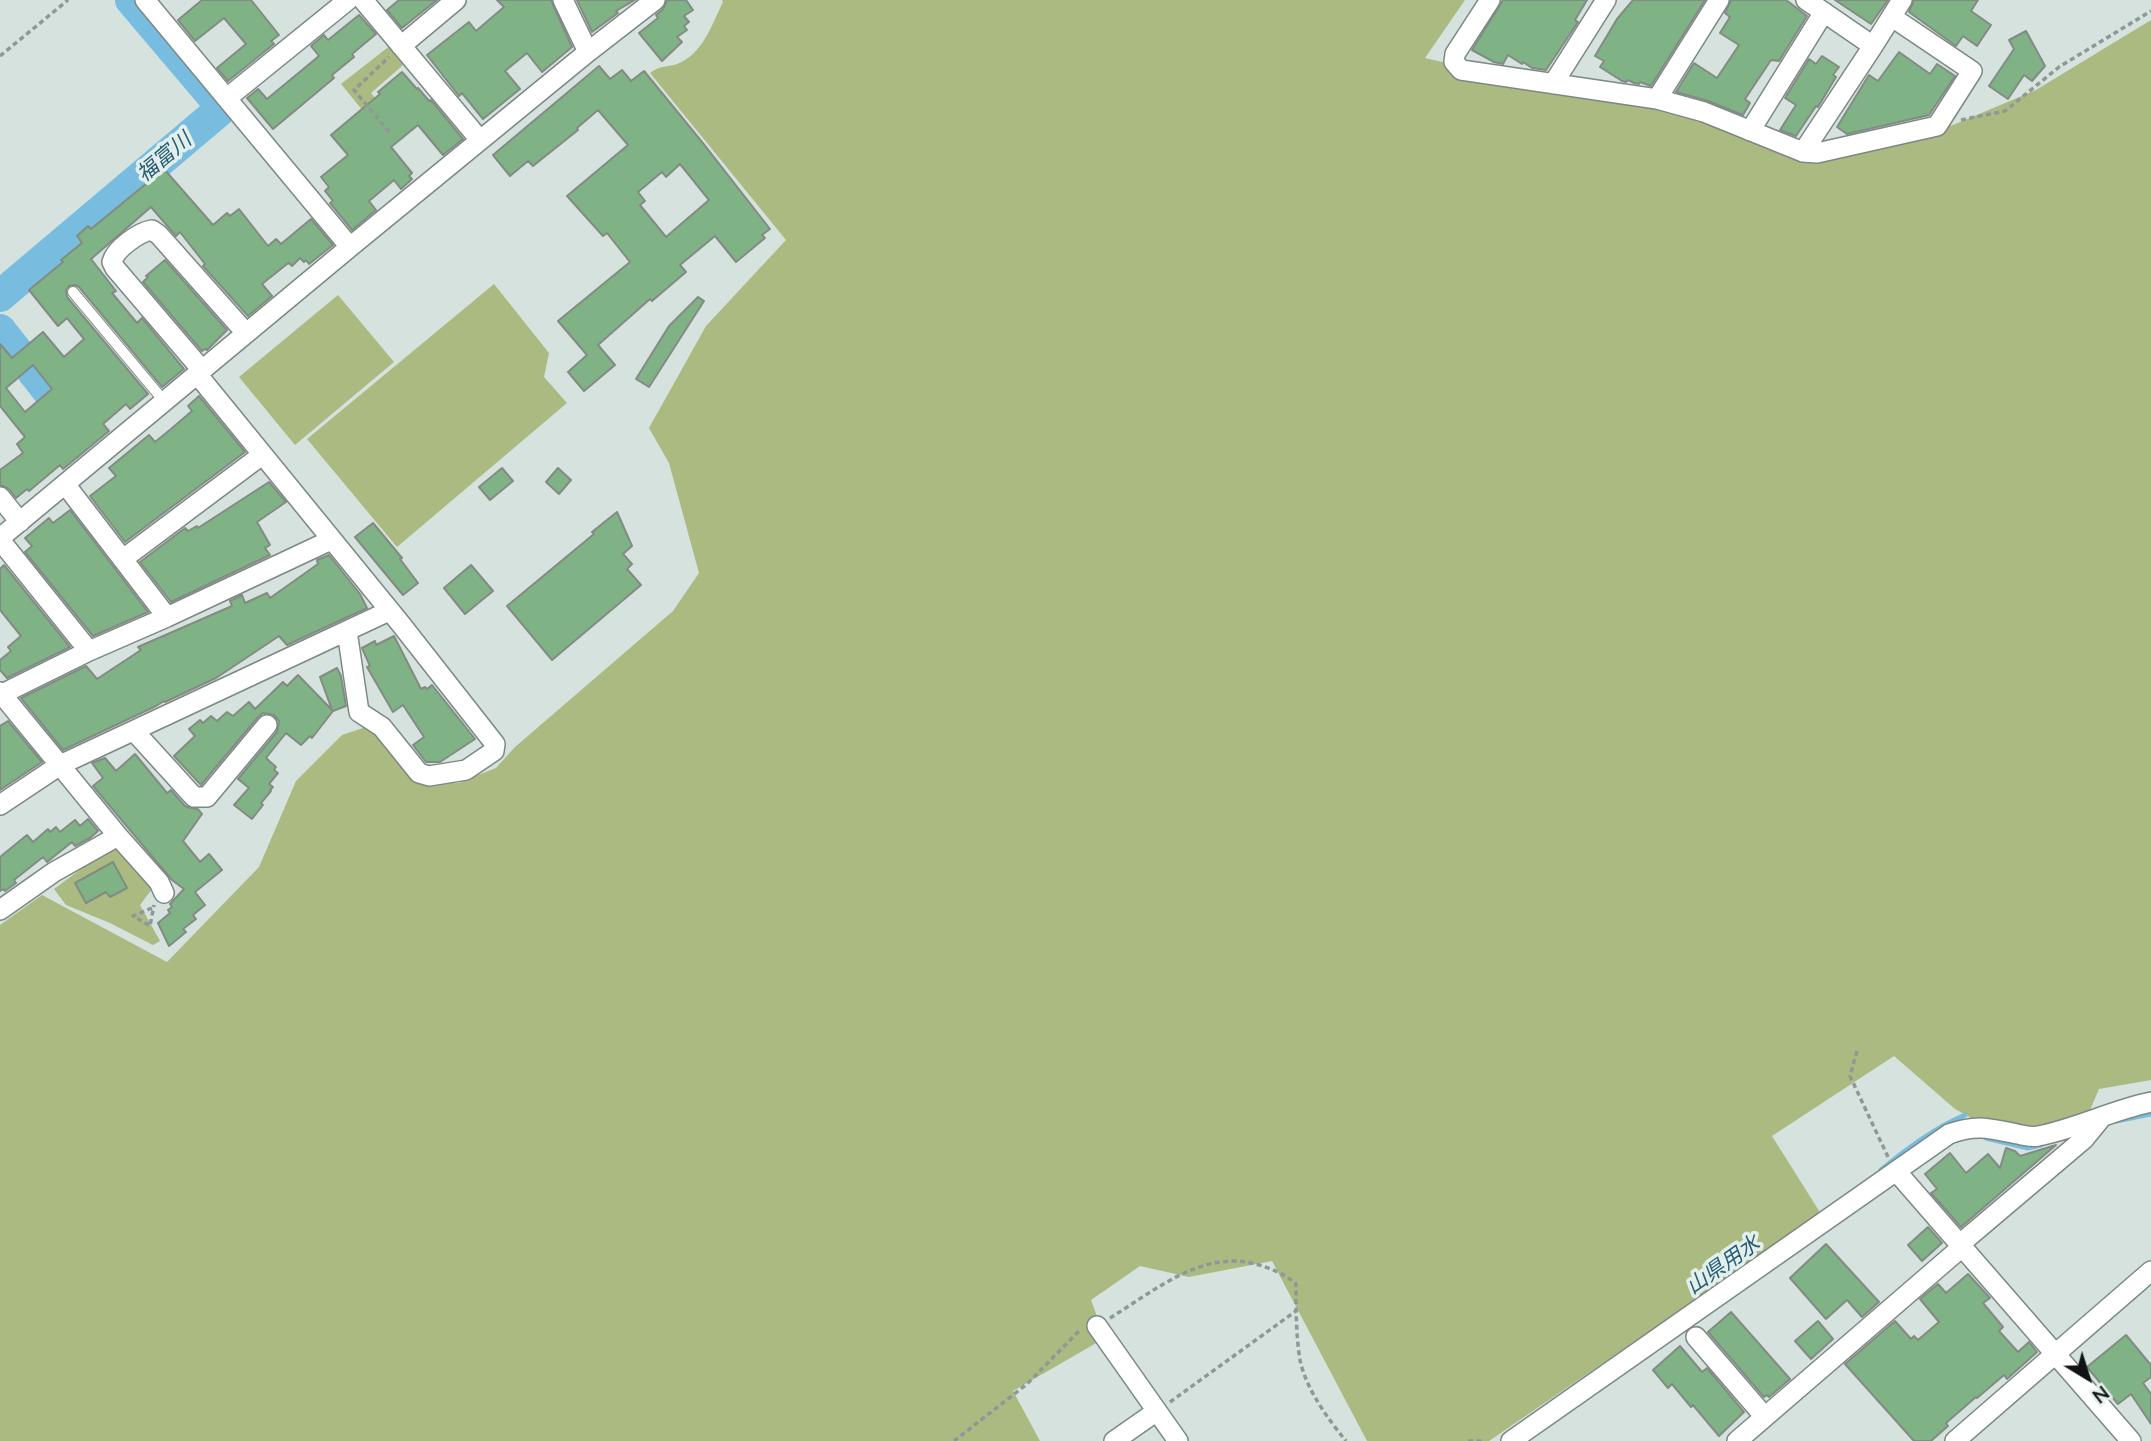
<!DOCTYPE html>
<meta charset="utf-8">
<style>
body{margin:0}
#map{position:relative;width:2151px;height:1441px;overflow:hidden;background:#d5e2de;font-family:Lato,sans-serif}
canvas{display:block}
.north{position:absolute;left:2053px;top:1343px;width:70px;height:70px;-webkit-text-stroke:5px #e2efeb;paint-order:stroke;rotate:142deg;font-size:19px;font-weight:700;line-height:28px;text-align:center;color:#101514}
.north::after{content:'';display:block;margin:auto;width:24px;height:32px;background:#101514;clip-path:polygon(50% 0,100% 100%,50% 72%,0 100%)}
</style>
<div id="map">
<canvas width="2151" height="1441"></canvas>
<div class="north">N</div>
</div>
<script>
const ctx = document.querySelector('canvas').getContext('2d');
ctx.lineJoin = 'round';
function fillPath(path, color) {
  ctx.fillStyle = color;
  ctx.fill(path, 'evenodd');
}
function strokePath(path, color, width, dash) {
  ctx.strokeStyle = color;
  ctx.lineWidth = width;
  ctx.lineCap = dash ? 'butt' : 'round';
  ctx.setLineDash(dash || []);
  ctx.stroke(path);
}
function label(font, color, halo, rows, align = 'center') {
  ctx.font = font + ' Lato,"Noto Sans JP",sans-serif';
  ctx.lineWidth = 7;
  ctx.setLineDash([]);
  ctx.textBaseline = 'middle';
  ctx.strokeStyle = halo;
  ctx.fillStyle = color;
  for (const [text, x, y, turn = 0] of rows) {
    ctx.save();
    ctx.translate(x, y);
    ctx.rotate((+turn || 0) * Math.PI / 180);
    ctx.textAlign = isNaN(turn) ? turn : align;
    if (halo) ctx.strokeText(text, 0, 0);
    ctx.fillText(text, 0, 0);
    ctx.restore();
  }
}
const green = new Path2D(`
 M 722,0 L 1465,0 L 1425,58 L 1550,87 L 1666,98 L 1831,150 L 1953,125 L 2036,90 L 2151,20 L 2151,1080 L 2099,1089 L 2079,1136 L 2013,1141 L 1955,1109 L 1894,1056 L 1772,1136 L 1821,1214 L 1489,1441 L 1367,1441 L 1272,1261 L 1189,1277 L 1140,1266 L 1091,1300 L 1105,1338 L 1013,1391 L 1040,1441 L 0,1441 L 0,925 L 42,895 L 167,962 L 259,867 L 296,781 L 342,735 L 369,726 L 419,782 L 458,783 L 496,768 L 515,747 L 673,611 L 699,573 L 669,463 L 649,428 L 706,326 L 786,240 L 650,73 C 663,64 665,68 677,64 C 703,54 711,26 723,2 Z
 M 396,41 L 410,59 L 371,93 L 403,132 L 390,144 L 341,84 Z
 M 494,284 L 549,353 L 544,377 L 567,403 L 397,547 L 307,439 Z
 M 338,295 L 394,362 L 295,445 L 239,377 Z
 M 115,844 L 152,889 L 140,905 L 160,941 L 153,945 L 110,923 L 66,905 L 54,889 Z`);
const stream = new Path2D(`
 M 2116,1121 L 2151,1114
 M 1986,1138 L 2028,1148 L 2041,1145
 M 1881,1170 C 1908,1148 1933,1129 1965,1115`);
const river = new Path2D(`
 M 0,296 L 219,111 L 220,105 L 131,0
 M 0,330 L 75,425`);
const building = new Path2D(`
 M 202,0 L 251,0 L 279,35 L 271,41 L 274,44 L 228,81 L 217,68 L 246,44 L 224,18 L 195,41 L 178,20 Z
 M 399,0 L 437,0 L 402,28 L 387,10 Z
 M 497,0 L 551,0 L 572,47 L 542,72 L 527,53 L 505,71 L 520,89 L 483,119 L 462,93 L 459,96 L 427,55 L 469,22 L 476,31 L 504,7 Z
 M 577,0 L 635,0 L 616,11 L 618,13 L 592,32 Z
 M 667,0 L 686,0 L 693,10 L 684,16 L 689,22 L 684,26 L 687,30 L 677,37 L 682,42 L 662,61 L 639,33 L 658,18 L 656,15 L 663,9 Z
 M 1503,0 L 1587,0 L 1575,20 L 1578,22 L 1546,70 L 1532,68 L 1523,62 L 1522,64 L 1508,55 L 1503,64 L 1494,62 L 1472,50 Z
 M 1633,0 L 1705,0 L 1651,86 L 1640,82 L 1639,84 L 1634,83 L 1628,80 L 1626,82 L 1622,81 L 1600,67 L 1604,61 L 1595,56 L 1617,19 Z
 M 1731,0 L 1786,0 L 1807,16 L 1779,61 L 1771,60 L 1745,99 L 1750,103 L 1743,115 L 1708,101 L 1676,92 L 1694,63 L 1717,78 L 1739,45 L 1720,33 L 1730,17 L 1725,13 Z
 M 1835,0 L 1888,0 L 1871,24 Z
 M 1914,0 L 1978,0 L 1971,11 L 1991,25 L 1977,46 L 1963,36 L 1956,46 L 1909,12 Z
 M 359,15 L 376,34 L 352,54 L 354,57 L 332,75 L 334,78 L 273,129 L 247,98 L 258,89 L 267,99 L 319,56 L 311,46 L 324,35 L 328,40 Z
 M 2026,31 L 2045,66 L 2032,81 L 2024,75 L 2008,99 L 1989,86 L 2014,49 L 2009,40 Z
 M 1899,52 L 1930,74 L 1937,64 L 1955,76 L 1929,115 L 1847,134 L 1837,127 L 1869,75 L 1878,81 Z
 M 1822,56 L 1839,67 L 1833,75 L 1836,77 L 1818,107 L 1816,106 L 1796,136 L 1780,130 L 1796,105 L 1785,98 L 1809,59 L 1816,64 Z
 M 599,66 L 610,79 L 622,70 L 631,81 L 644,71 L 702,142 L 770,229 L 762,235 L 765,238 L 736,262 L 715,236 L 680,265 L 686,272 L 652,301 L 650,299 L 598,345 L 615,365 L 584,391 L 568,372 L 587,355 L 558,321 L 630,262 L 607,233 L 603,236 L 567,196 L 628,145 L 598,110 L 577,128 L 578,130 L 533,166 L 528,161 L 510,176 L 493,155 ZM 680,164 L 709,200 L 666,237 L 640,205 L 645,201 L 638,192 L 662,172 L 666,177 Z
 M 402,72 L 417,89 L 418,88 L 429,101 L 431,100 L 463,139 L 443,155 L 418,125 L 391,147 L 412,173 L 409,176 L 412,179 L 401,189 L 394,180 L 369,201 L 376,210 L 352,230 L 330,203 L 333,201 L 325,191 L 329,187 L 321,177 L 348,155 L 331,135 L 380,94 L 378,92 Z
 M 164,169 L 213,225 L 227,213 L 230,216 L 239,209 L 268,246 L 276,239 L 281,244 L 311,219 L 333,245 L 309,264 L 306,260 L 304,262 L 300,258 L 292,266 L 289,263 L 287,264 L 262,284 L 272,296 L 248,316 L 203,266 L 205,264 L 180,232 L 176,236 L 151,207 L 91,259 L 116,291 L 112,293 L 137,323 L 142,318 L 184,369 L 162,387 L 79,287 L 75,285 L 69,286 L 66,290 L 67,297 L 148,394 L 130,409 L 126,404 L 103,424 L 109,431 L 68,465 L 63,469 L 60,465 L 29,491 L 27,489 L 16,498 L 9,489 L 0,485 L 0,470 L 23,453 L 17,444 L 25,437 L 0,406 L 0,344 L 12,358 L 43,332 L 64,357 L 84,339 L 67,318 L 58,326 L 29,290 L 63,262 L 61,260 L 82,243 L 77,236 L 88,226 L 91,229 ZM 33,365 L 52,389 L 25,412 L 6,388 Z
 M 165,260 L 227,330 L 207,350 L 205,349 L 202,351 L 143,282 L 148,277 L 146,276 Z
 M 698,297 L 704,301 L 649,387 L 636,379 L 669,326 Z
 M 199,396 L 245,452 L 125,542 L 90,496 L 116,476 L 109,468 L 149,435 L 155,442 L 171,429 L 192,411 L 188,406 Z
 M 502,468 L 513,481 L 490,500 L 479,487 Z
 M 558,468 L 571,480 L 559,494 L 546,482 Z
 M 269,482 L 286,502 L 257,522 L 270,545 L 265,548 L 270,555 L 171,602 L 140,562 L 185,528 L 188,531 L 197,526 L 198,528 Z
 M 70,510 L 148,612 L 93,636 L 25,552 L 32,546 L 25,538 L 49,518 L 53,523 Z
 M 617,512 L 632,546 L 623,554 L 632,564 L 627,569 L 641,585 L 552,660 L 507,606 L 594,534 L 592,532 Z
 M 373,523 L 402,558 L 400,559 L 418,583 L 403,595 L 355,537 Z
 M 329,555 L 360,594 L 367,608 L 287,645 L 279,636 L 216,678 L 165,702 L 164,701 L 156,706 L 63,750 L 21,698 L 86,666 L 97,679 L 141,650 L 138,647 L 232,606 L 230,601 L 242,595 L 245,603 L 267,593 L 270,598 L 318,564 L 317,560 Z
 M 4,565 L 70,647 L 7,678 L 0,670 L 0,660 L 11,651 L 8,647 L 21,636 L 0,610 L 0,569 Z
 M 471,565 L 493,591 L 465,614 L 444,588 Z
 M 394,636 L 421,689 L 425,687 L 427,689 L 432,685 L 475,739 L 440,762 L 426,762 L 416,749 L 413,745 L 424,737 L 403,705 L 393,712 L 367,667 L 370,666 L 362,648 L 375,641 L 376,645 Z
 M 337,668 L 341,676 L 346,706 L 333,711 L 312,738 L 310,736 L 301,745 L 286,733 L 266,758 L 276,767 L 274,770 L 278,773 L 269,784 L 273,787 L 270,790 L 271,791 L 261,803 L 263,805 L 252,819 L 234,805 L 249,788 L 238,779 L 277,732 L 279,721 L 274,715 L 263,713 L 258,717 L 201,785 L 174,756 L 195,736 L 189,729 L 200,720 L 203,723 L 211,716 L 217,721 L 227,712 L 233,716 L 249,702 L 255,709 L 283,682 L 287,686 L 298,675 L 332,710 L 320,677 Z
 M 8,721 L 42,762 L 0,790 L 0,726 Z
 M 135,754 L 167,793 L 171,790 L 185,806 L 190,808 L 198,809 L 202,814 L 183,841 L 200,862 L 209,854 L 222,870 L 195,892 L 205,905 L 193,915 L 196,919 L 183,929 L 186,932 L 169,946 L 158,923 L 170,913 L 168,910 L 172,907 L 170,904 L 184,889 L 172,880 L 93,786 L 103,778 L 92,763 L 105,758 L 116,771 Z
 M 88,819 L 98,831 L 90,838 L 75,846 L 72,842 L 47,862 L 43,857 L 14,880 L 16,883 L 5,891 L 3,889 L 0,891 L 0,857 L 27,835 L 33,842 L 48,829 L 50,832 L 56,827 L 60,832 L 75,820 L 80,826 Z
 M 113,862 L 127,888 L 110,897 L 106,892 L 86,903 L 75,883 Z
 M 2056,1145 L 1961,1227 L 1931,1193 L 1937,1189 L 1925,1174 L 1950,1153 L 1966,1173 L 1988,1154 L 2000,1168 L 2006,1148 L 2015,1151 L 2020,1156 Z
 M 1928,1227 L 1942,1243 L 1922,1261 L 1908,1245 Z
 M 1826,1244 L 1879,1302 L 1862,1317 L 1847,1300 L 1826,1319 L 1790,1278 Z
 M 1968,1274 L 1990,1298 L 1983,1303 L 2003,1327 L 1999,1331 L 2018,1352 L 2029,1342 L 2037,1352 L 2007,1379 L 2004,1375 L 1977,1398 L 1976,1397 L 1946,1423 L 1948,1426 L 1931,1441 L 1914,1441 L 1845,1364 L 1895,1321 L 1911,1339 L 1914,1336 L 1918,1340 L 1939,1322 L 1920,1299 L 1938,1284 L 1946,1293 Z
 M 1731,1312 L 1790,1379 L 1769,1397 L 1767,1395 L 1764,1397 L 1708,1332 Z
 M 1818,1321 L 1833,1339 L 1811,1359 L 1795,1341 Z
 M 2126,1335 L 2151,1365 L 2151,1377 L 2143,1383 L 2151,1394 L 2151,1424 L 2131,1394 L 2118,1404 L 2087,1367 Z
 M 1680,1346 L 1702,1372 L 1707,1368 L 1744,1412 L 1719,1436 L 1693,1405 L 1691,1407 L 1672,1384 L 1668,1388 L 1653,1370 Z`);
const path = new Path2D(`
 M 0,56 L 68,0
 M 1961,120 L 2005,111 L 2059,67 L 2151,11
 M 389,132 L 354,90 L 389,57
 M 152,908 L 133,916 L 150,926 L 154,905
 M 1857,1051 L 1850,1076 L 1888,1157
 M 1110,1318 C 1159,1288 1208,1244 1268,1268 C 1279,1272 1287,1276 1296,1284 C 1296,1309 1296,1336 1300,1360 C 1306,1389 1328,1419 1346,1441
 M 1170,1402 L 1296,1311
 M 954,1441 L 1027,1384 L 1081,1329
 M 1468,1441 L 1483,1441`);
const service = new Path2D(`
 M 73,292 L 164,401`);
const minor = new Path2D(`
 M 145,0 L 350,247
 M 363,0 L 480,140
 M 1490,0 L 1455,54 L 1454,62 L 1461,70 L 1657,99 L 1704,112 L 1803,152 L 1817,153 L 1937,126 L 1972,71 L 1892,17
 M 1806,0 L 1873,46 L 1902,0
 M 401,46 L 456,0
 M 588,52 L 655,0
 M 1553,84 L 1606,0
 M 227,98 L 348,0
 M 1657,99 L 1719,0
 M 1750,131 L 1824,12
 M 1803,152 L 1873,46
 M 202,370 L 115,268 L 112,262 C 115,249 139,232 152,230 L 159,235 L 246,333
 M 197,374 L 400,623 L 495,744 L 494,751 L 466,770 L 429,776 L 419,773 L 382,727 L 359,712 L 347,631
 M 65,484 L 167,617
 M 0,497 L 20,522
 M 0,538 L 350,247 L 588,52 L 563,0
 M 0,540 L 89,651
 M 123,559 L 262,455
 M 0,692 L 118,836 L 159,882 L 164,893
 M 0,695 L 89,651 L 167,617 L 331,540
 M 134,731 L 194,797 L 207,797 L 267,725
 M 0,805 L 60,765 L 389,611
 M 0,910 L 54,872 L 118,836
 M 1896,1171 L 2131,1441
 M 1960,1244 L 2084,1139 L 2102,1117
 M 1097,1326 L 1178,1441
 M 1696,1337 L 1765,1417
 M 1114,1441 L 1157,1411
 M 1511,1441 L 1949,1134 C 1976,1124 1989,1128 2017,1134 C 2023,1135 2031,1138 2038,1136 C 2076,1129 2112,1110 2151,1102
 M 1737,1441 L 1962,1247
 M 1955,1441 L 2151,1271`);
const waterNames = [
 ["福富川",164,157,-40],
 ["山県用水",1723,1265,-35]
];
fillPath(green, '#aaba81');
strokePath(stream, '#78bddf', 5);
strokePath(river, '#78bddf', 32);
fillPath(building, '#7fb386');
strokePath(building, '#838b83', 2);
strokePath(service, '#7c8884', 12);
strokePath(minor, '#7c8884', 22);
strokePath(path, '#8e9896', 3.5, [5, 3.5]);
strokePath(service, '#fff', 10);
strokePath(minor, '#fff', 19);
label('italic 21px', '#275c75', '#e2efeb', waterNames);
</script>
